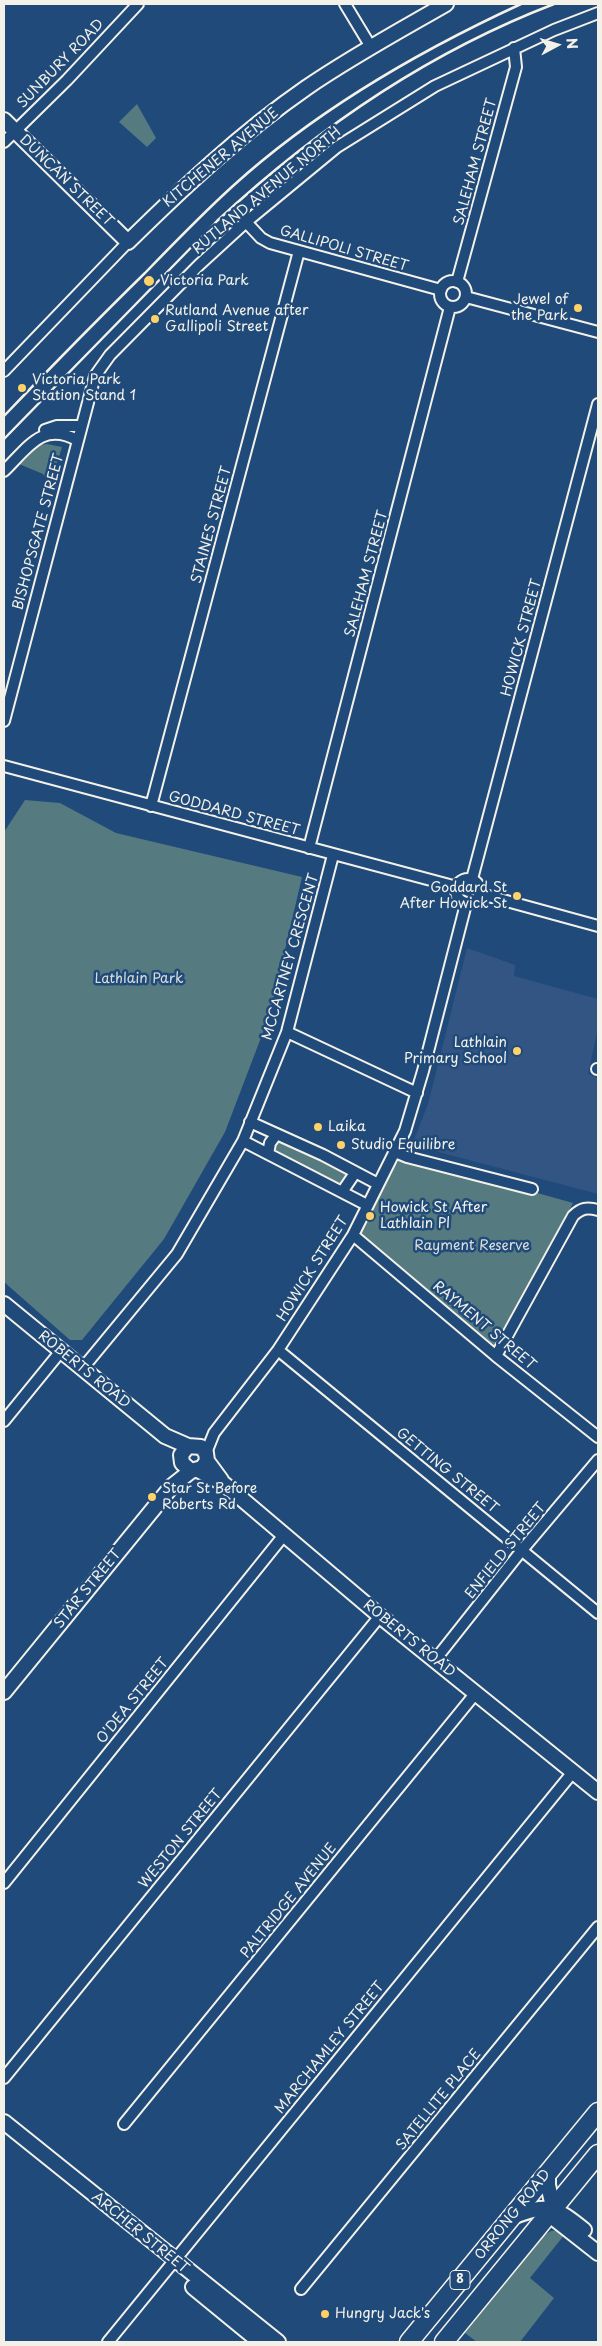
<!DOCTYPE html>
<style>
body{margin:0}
#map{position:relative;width:602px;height:2346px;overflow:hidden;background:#1f4a7a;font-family:"Playpen Sans",sans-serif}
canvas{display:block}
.frame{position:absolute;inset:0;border:5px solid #f4f1e8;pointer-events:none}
.north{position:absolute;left:532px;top:20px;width:50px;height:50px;-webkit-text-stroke:4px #1f4a7a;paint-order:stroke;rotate:84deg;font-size:14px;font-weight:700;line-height:20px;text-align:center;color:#f4f1e8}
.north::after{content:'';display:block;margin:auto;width:18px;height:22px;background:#f4f1e8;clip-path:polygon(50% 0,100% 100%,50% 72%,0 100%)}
</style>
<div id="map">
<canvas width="602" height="2346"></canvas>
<div class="frame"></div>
<div class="north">N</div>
</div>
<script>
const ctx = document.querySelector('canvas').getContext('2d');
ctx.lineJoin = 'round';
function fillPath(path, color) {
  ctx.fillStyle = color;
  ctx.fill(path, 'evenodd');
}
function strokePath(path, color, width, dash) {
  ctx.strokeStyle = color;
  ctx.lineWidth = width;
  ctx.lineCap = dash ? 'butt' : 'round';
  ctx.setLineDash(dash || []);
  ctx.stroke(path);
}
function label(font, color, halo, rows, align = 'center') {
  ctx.font = font + ' "Playpen Sans",sans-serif';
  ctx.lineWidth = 5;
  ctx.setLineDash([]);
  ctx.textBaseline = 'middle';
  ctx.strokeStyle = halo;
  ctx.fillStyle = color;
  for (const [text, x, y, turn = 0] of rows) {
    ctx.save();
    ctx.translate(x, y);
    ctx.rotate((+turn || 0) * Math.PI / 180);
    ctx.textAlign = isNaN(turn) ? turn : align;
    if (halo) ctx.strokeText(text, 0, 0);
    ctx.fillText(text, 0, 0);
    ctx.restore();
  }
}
const built = new Path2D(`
 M 467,948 L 515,965 L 514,976 L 598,999 L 598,1028 L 588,1074 L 598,1078 L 598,1194 L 412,1145 L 428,1104 Z`);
const green = new Path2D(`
 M 137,104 L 156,138 L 147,147 L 119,122 Z
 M 47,444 L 62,447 L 50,485 L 43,474 L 19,464 L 39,445 Z
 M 25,800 L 60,803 L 116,833 L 302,877 L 270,1014 L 225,1132 L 164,1239 L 82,1340 L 70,1340 L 4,1282 L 4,832 Z
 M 276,1135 L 355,1173 L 342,1192 L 268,1154 Z
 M 402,1155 L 573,1203 L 496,1356 L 353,1235 Z
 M 558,2230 L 565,2234 L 530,2278 L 554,2298 L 520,2342 L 477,2342 L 465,2333 L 544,2235 L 551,2231 Z`);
const street = new Path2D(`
 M 345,4 L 371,47
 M 4,142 L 67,80 L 138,4
 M 246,222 L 261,238 L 270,243 L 441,290
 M440 294a13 13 0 1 1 26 0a13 13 0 1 1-26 0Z
 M 457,282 L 516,67 L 514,48
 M 466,297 L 598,332
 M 4,371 L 128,242
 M 45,430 L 57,426 L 81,426
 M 4,471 C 27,449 42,421 77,440
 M 4,721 L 95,376 L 110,355 L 199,265 L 246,222 L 337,147 L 435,86 L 554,30 L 598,13
 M 4,766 L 457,887
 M 151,806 L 299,251
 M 309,848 L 450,307
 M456 891a12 12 0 1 1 24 0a12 12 0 1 1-24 0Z
 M 472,879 L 598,404
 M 481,894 L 598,926
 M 287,1032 L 417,1093
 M 597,1069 L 598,1069
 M 250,1122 L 323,1155 L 378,1184
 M 243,1141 L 367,1205
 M 395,1152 L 407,1157 L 532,1189
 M 268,1154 L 270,1143 L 276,1135
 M 342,1192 L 355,1173
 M 353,1235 L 496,1356 L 598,1437
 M 278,1350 L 598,1613
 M 496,1356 L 573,1216 C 581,1208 587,1207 598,1210
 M 82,1369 L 177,1254 L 243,1141 L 287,1032 L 333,855
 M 4,1421 L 61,1351
 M 206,1453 L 214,1433 L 278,1350 L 353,1235 L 405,1131 L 423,1071 L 466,904
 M 435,1660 L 522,1550 L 598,1460
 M 4,1883 L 284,1535
 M 4,2078 L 380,1616
 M 124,2124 L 475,1694
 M 301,2289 L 598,1927
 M 108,2342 L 573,1772`);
const secondary = new Path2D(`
 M 4,120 L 128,242 C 184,187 241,133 306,88 C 351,57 399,31 446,4
 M 4,1304 L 165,1436 L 188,1446
 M 207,1461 L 202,1468 L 191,1471 L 182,1463 L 181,1455 L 188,1446 L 201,1447 L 206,1453 L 207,1461 L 221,1480
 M 198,1470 L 223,1483 L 380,1616 L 598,1792
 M 4,1692 L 172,1486 L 191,1471
 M 4,2122 L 278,2342
 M 548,2173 L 548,2185 L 556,2220 L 598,2253
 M 512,2217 C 548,2203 554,2206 584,2230
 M 193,2287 L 260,2342`);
const highway = new Path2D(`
 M 409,2342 L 598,2112
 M 444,2342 L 598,2154`);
const rail = new Path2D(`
 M 4,416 C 50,368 97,320 145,273 C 174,243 203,213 234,185 C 318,109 419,51 521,4
 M 4,439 L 217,221 C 315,130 429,52 554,4`);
const markers = [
 [149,281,6,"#ffd166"],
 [578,308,5,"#ffd166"],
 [155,319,5,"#ffd166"],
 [22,388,5,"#ffd166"],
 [517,896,5,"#ffd166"],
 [517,1051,5,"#ffd166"],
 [318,1127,5,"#ffd166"],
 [341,1145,5,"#ffd166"],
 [370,1216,5,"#ffd166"],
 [152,1497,5,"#ffd166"],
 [325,2314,5,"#ffd166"]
];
const shields = [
 [460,2280,20]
];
const shieldNames = [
 ["8",460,2280]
];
const streetNames = [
 ["SUNBURY ROAD",61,64,-46],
 ["KITCHENER AVENUE",221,158,-40],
 ["SALEHAM STREET",476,162,-75],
 ["DUNCAN STREET",66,181,44],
 ["RUTLAND AVENUE NORTH",267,191,-40],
 ["GALLIPOLI STREET",344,249,16],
 ["STAINES STREET",212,525,-75],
 ["BISHOPSGATE STREET",39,532,-75],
 ["SALEHAM STREET",367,574,-75],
 ["HOWICK STREET",522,638,-75],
 ["GODDARD STREET",234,814,15],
 ["MCCARTNEY CRESCENT",291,957,-74],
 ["HOWICK STREET",313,1269,-58],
 ["RAYMENT STREET",484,1326,40],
 ["ROBERTS ROAD",84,1370,39],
 ["GETTING STREET",447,1471,39],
 ["ENFIELD STREET",506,1551,-51],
 ["STAR STREET",88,1589,-51],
 ["ROBERTS ROAD",409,1639,39],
 ["O'DEA STREET",133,1701,-51],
 ["WESTON STREET",181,1839,-51],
 ["PALTRIDGE AVENUE",289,1901,-51],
 ["MARCHAMLEY STREET",330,2048,-51],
 ["SATELLITE PLACE",439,2100,-51],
 ["ORRONG ROAD",513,2215,-51],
 ["ARCHER STREET",140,2233,39]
];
const poiNames = [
 ["Victoria Park",160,281],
 ["Jewel of",568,300,"right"],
 ["the Park",568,316,"right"],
 ["Rutland Avenue after",165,311],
 ["Gallipoli Street",165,327],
 ["Victoria Park",32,380],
 ["Station Stand 1",32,396],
 ["Goddard St",507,888,"right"],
 ["After Howick St",507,904,"right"],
 ["Lathlain",507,1043,"right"],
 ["Primary School",507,1059,"right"],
 ["Laika",328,1127],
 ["Studio Equilibre",351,1145],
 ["Howick St After",380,1208],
 ["Lathlain Pl",380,1224],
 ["Star St Before",162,1489],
 ["Roberts Rd",162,1505],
 ["Hungry Jack's",335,2314]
];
const parkNames = [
 ["Lathlain Park",139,979],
 ["Rayment Reserve",472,1246]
];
fillPath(built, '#335583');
fillPath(green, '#557a80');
strokePath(street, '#f4f1e8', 14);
strokePath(secondary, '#f4f1e8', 18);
strokePath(highway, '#f4f1e8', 21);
strokePath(street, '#1f4a7a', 10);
strokePath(secondary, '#1f4a7a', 14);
strokePath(highway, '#1f4a7a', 18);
strokePath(rail, '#f4f1e8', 2.5);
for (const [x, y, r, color] of markers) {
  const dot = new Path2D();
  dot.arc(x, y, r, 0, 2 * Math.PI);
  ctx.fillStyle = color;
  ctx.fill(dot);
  strokePath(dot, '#1f4a7a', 2);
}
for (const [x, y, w] of shields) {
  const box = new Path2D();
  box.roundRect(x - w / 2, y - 9.5, w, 19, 4);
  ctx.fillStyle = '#1f4a7a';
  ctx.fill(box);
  strokePath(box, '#f4f1e8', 1);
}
label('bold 12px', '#f4f1e8', null, shieldNames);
label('14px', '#f4f1e8', '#1f4a7a', streetNames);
label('14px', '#f4f1e8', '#1f4a7a', poiNames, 'left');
label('14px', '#dcdfd8', '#1f4a7a', parkNames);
</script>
